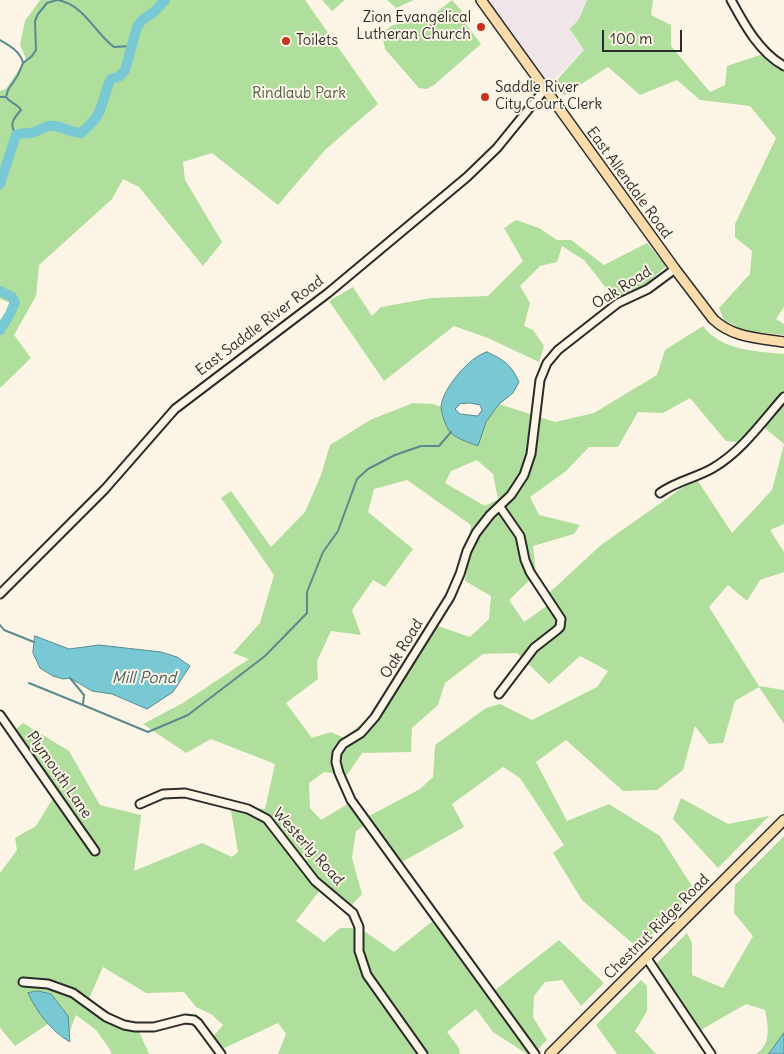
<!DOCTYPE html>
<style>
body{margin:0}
#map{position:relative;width:784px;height:1054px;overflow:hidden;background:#fcf5e5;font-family:Delius,sans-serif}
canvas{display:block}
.scale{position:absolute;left:602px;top:30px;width:80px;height:22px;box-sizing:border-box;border:2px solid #2b2b2b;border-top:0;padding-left:6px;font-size:15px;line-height:18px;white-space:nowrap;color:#2b2b2b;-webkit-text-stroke:4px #fcf5e5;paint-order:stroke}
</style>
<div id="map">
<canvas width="784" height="1054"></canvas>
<div class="scale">100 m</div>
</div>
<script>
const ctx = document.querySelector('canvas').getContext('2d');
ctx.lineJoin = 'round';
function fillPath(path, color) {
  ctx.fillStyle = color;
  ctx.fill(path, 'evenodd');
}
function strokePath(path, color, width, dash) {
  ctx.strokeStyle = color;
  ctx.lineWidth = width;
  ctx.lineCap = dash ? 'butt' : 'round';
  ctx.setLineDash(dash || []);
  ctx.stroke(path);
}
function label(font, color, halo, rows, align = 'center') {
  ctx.font = font + ' Delius,sans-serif';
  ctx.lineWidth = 4;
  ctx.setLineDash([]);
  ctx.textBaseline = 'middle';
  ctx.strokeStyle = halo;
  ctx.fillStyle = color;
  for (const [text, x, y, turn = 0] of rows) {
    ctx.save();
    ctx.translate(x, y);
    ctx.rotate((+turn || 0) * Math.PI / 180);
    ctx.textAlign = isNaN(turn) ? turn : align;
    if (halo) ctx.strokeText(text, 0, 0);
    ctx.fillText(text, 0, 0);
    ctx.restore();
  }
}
const built = new Path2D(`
 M 486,0 L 587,0 L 579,19 L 570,29 L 584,50 L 548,86 Z`);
const green = new Path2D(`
 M 40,0 L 305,0 L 378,104 L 325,150 L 278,205 L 212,153 L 183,162 L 185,180 L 222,242 L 203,266 L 139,187 L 123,179 L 112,199 L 39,265 L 36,296 L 14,335 L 31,358 L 0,388 L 0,324 L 13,304 L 0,299 L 0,91 L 6,89 L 26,59 L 20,45 L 25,21 Z
 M 322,0 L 345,0 L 332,11 Z
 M 387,0 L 414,0 L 396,8 Z
 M 452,0 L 469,19 L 465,23 L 481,44 L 434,85 L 427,89 L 419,88 L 385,49 L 383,39 L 386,30 L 393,25 L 428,19 Z
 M 587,0 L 653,0 L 651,15 L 671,25 L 671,46 L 710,92 L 725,85 L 727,66 L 766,53 L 784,62 L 784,307 L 776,319 L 784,324 L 784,335 L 746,331 L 724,320 L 719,308 L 750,274 L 752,251 L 735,237 L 735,224 L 776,138 L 750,106 L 700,100 L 677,80 L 640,95 L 608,67 L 564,95 L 555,82 L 584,50 L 570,29 L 579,19 Z
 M 516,220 L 539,228 L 557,240 L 571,240 L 604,265 L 647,243 L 666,266 L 639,291 L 614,298 L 584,260 L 562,246 L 557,262 L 540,266 L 520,286 L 530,303 L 524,326 L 533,330 L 544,346 L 539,362 L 488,338 L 454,326 L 384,381 L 329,301 L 353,287 L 372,316 L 381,307 L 431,298 L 488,296 L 523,261 L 504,228 Z
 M 703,326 C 721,351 756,351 784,354 L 784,524 L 770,530 L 784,552 L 784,572 L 760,580 L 747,601 L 728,585 L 709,607 L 759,686 L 784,690 L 784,724 L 759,687 L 735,701 L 723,743 L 709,744 L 695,726 L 683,770 L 657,790 L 623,791 L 566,740 L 536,762 L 567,821 L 609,804 L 660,836 L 695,891 L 638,948 L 582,900 L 553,853 L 564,845 L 520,778 L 503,767 L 452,804 L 464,827 L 402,862 L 372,821 L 356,831 L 352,858 L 362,894 L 350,907 L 324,885 L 296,921 L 324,942 L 340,928 L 360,928 L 394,952 L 440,915 L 494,991 L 559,940 L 604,983 L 581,1006 L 562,980 L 545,982 L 534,996 L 533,1017 L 547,1040 L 533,1054 L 527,1054 L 493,1032 L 476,1009 L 447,1032 L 459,1048 L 460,1054 L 278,1054 L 286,1034 L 278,1023 L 220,1050 L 211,1039 L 223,1025 L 211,1014 L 196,1007 L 184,992 L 146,993 L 103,967 L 88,1001 L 137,1027 L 149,1054 L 111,1054 L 111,1051 L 96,1030 L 76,1015 L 68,1036 L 48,1024 L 15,1046 L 0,1028 L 0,873 L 17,850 L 15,838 L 36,826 L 58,790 L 14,731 L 23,723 L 69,751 L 100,805 L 141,815 L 134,871 L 202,843 L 232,857 L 238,852 L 230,805 L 265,809 L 275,764 L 211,739 L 186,753 L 143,724 L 183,703 L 249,659 L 233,653 L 260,623 L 274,575 L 221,498 L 231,491 L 271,547 L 305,512 L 321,475 L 330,445 L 370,420 L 413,403 L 433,404 L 441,407 L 448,429 L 455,436 L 481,436 L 486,422 L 499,404 L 555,422 L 594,413 L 657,375 L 665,350 ZM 690,398 L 726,441 L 745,443 L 761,425 L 784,444 L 772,490 L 732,533 L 696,478 L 601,545 L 549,593 L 554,601 L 524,622 L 509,600 L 536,574 L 533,546 L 574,534 L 580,525 L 539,515 L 530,497 L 566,471 L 589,447 L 618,447 L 638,412 L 663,413 ZM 477,460 L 493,474 L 498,499 L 485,506 L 445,483 L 451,471 ZM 407,480 L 471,525 L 465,581 L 491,596 L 489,619 L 470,637 L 435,625 L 381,697 L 367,719 L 344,738 L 331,732 L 312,738 L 286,703 L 318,679 L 317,661 L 331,631 L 361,635 L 352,610 L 373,580 L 385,587 L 413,549 L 368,512 L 374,489 ZM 517,653 L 549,684 L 580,656 L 608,671 L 597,687 L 532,720 L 500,704 L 486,708 L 435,745 L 433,777 L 420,789 L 369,816 L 356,799 L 321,820 L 310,808 L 309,783 L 324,772 L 347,775 L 362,753 L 411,752 L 412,728 L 438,705 L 445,683 L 483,654 Z
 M 681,798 L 728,824 L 769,816 L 718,868 L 673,819 Z
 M 784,836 L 784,1054 L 756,1054 C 772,1044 768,1026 765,1010 L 746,1004 L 699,1031 L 654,966 L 687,933 L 692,943 L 692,975 L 723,988 L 753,936 L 734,913 L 735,885 Z
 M 641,980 L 647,986 L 647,1011 L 635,1031 L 656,1054 L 617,1054 L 596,1025 Z`);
const water = new Path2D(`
 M 487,352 C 504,360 511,364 519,382 L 513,393 L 499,404 L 486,422 L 478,446 C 468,442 453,438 448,429 C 445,424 441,412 441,407 C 442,389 470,356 487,352 ZM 470,403 L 480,405 L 482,410 L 478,416 L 460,414 L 455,409 L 460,404 Z
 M 35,636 L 69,649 L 99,645 L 161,652 L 177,657 L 190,666 L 173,692 L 147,709 L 112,694 L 92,691 L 70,678 L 63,679 L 53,676 L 40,668 L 33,653 Z
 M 38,991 L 51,994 L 68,1016 L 70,1042 C 52,1032 36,1011 28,993 Z
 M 784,1033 L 784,1054 L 769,1054 Z`);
const stream = new Path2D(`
 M 58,0 C 84,5 95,33 114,47 L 131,46
 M 0,40 C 9,45 21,52 23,63
 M 0,97 L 6,97
 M 16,135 C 9,124 13,119 21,110 C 18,104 10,103 6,97 L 8,90 L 18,75 L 23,63 L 32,56 L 36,50 L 35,21 L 38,14 L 47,3 L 57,0
 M 0,625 L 4,630 L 34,642
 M 70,678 L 84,695 L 83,705 L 148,732 L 188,715 L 265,656 L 307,613 L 307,592 L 323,552 L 338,531 L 357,479 L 368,469 L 395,455 L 421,446 L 439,446 L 451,432
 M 29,683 L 83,705`);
const river = new Path2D(`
 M 0,184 L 16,135 C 22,132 25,134 31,133 C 39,132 45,124 54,126 C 63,127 69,132 81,133 C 89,126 98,118 101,107 C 105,97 106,88 111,79 L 120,76 L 125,70 L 137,27 L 142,20 L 154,12 L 165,0
 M 0,291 L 12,297 L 15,302 L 10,314 L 0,330`);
const minor = new Path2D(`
 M 731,0 C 744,24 759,52 784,66
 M 660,493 C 676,481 696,478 713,468 C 742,451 762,422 784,397
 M 0,594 L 105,489 L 175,409 L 328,293 L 467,177 L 497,148 L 545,89
 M 499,694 L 534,648 L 557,630 L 560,627 L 561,619 L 530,572 L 525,560 L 520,536 L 500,507
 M 0,715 L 95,851
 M 140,804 L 163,794 L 185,793 L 248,809 L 267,819 L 315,881 L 353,913 L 359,927 L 359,951 L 367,975 L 423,1054
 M 646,957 L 711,1054
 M 23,982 L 48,984 L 73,993 L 106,1017 L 124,1025 L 135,1027 L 154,1027 L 185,1019 L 194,1020 L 198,1023 L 221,1054
 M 535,1054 L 351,800 L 339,773 L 336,762 L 337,753 L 343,744 L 361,733 L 375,717 L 450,597 L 460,574 L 467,551 L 476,533 L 490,515 L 511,495 L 524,475 L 531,454 L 540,380 L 547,363 L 558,350 L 618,303 L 648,289 L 675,269`);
const major = new Path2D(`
 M 481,0 L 675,269 L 713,319 C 733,338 758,338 784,342
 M 550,1054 L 784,820`);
const markers = [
 [481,27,5,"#c8321e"],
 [286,41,5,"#c8321e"],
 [485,97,5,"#c8321e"]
];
const poiNames = [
 ["Zion Evangelical",471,18,"right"],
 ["Lutheran Church",471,35,"right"],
 ["Toilets",296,41],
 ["Saddle River",495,88],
 ["City Court Clerk",495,105]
];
const parkNames = [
 ["Rindlaub Park",299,94]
];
const streetNames = [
 ["East Allendale Road",629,183,54],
 ["Oak Road",622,288,-32],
 ["East Saddle River Road",260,326,-37],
 ["Oak Road",402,649,-58],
 ["Plymouth Lane",59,775,55],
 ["Westerly Road",308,847,48],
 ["Chestnut Ridge Road",657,927,-45]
];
const waterNames = [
 ["Mill Pond",144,678]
];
fillPath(built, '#f0e6e9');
fillPath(green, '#b0de9c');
fillPath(water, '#79c9d4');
strokePath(water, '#5a8a90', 1);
strokePath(stream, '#5a8a90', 2);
strokePath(river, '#79c9d4', 10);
strokePath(minor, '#2b2b2b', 11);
strokePath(major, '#2b2b2b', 12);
strokePath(minor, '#fcf5e5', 7);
strokePath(major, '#fddcac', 9);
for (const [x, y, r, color] of markers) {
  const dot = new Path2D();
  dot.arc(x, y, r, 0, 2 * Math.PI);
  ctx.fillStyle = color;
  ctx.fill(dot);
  strokePath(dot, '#fcf5e5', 2);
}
label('15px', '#2b2b2b', '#fcf5e5', poiNames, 'left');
label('15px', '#4c5847', '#fcf5e5', parkNames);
label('15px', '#2b2b2b', '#fcf5e5', streetNames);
label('italic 16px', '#425a5e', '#fcf5e5', waterNames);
</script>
